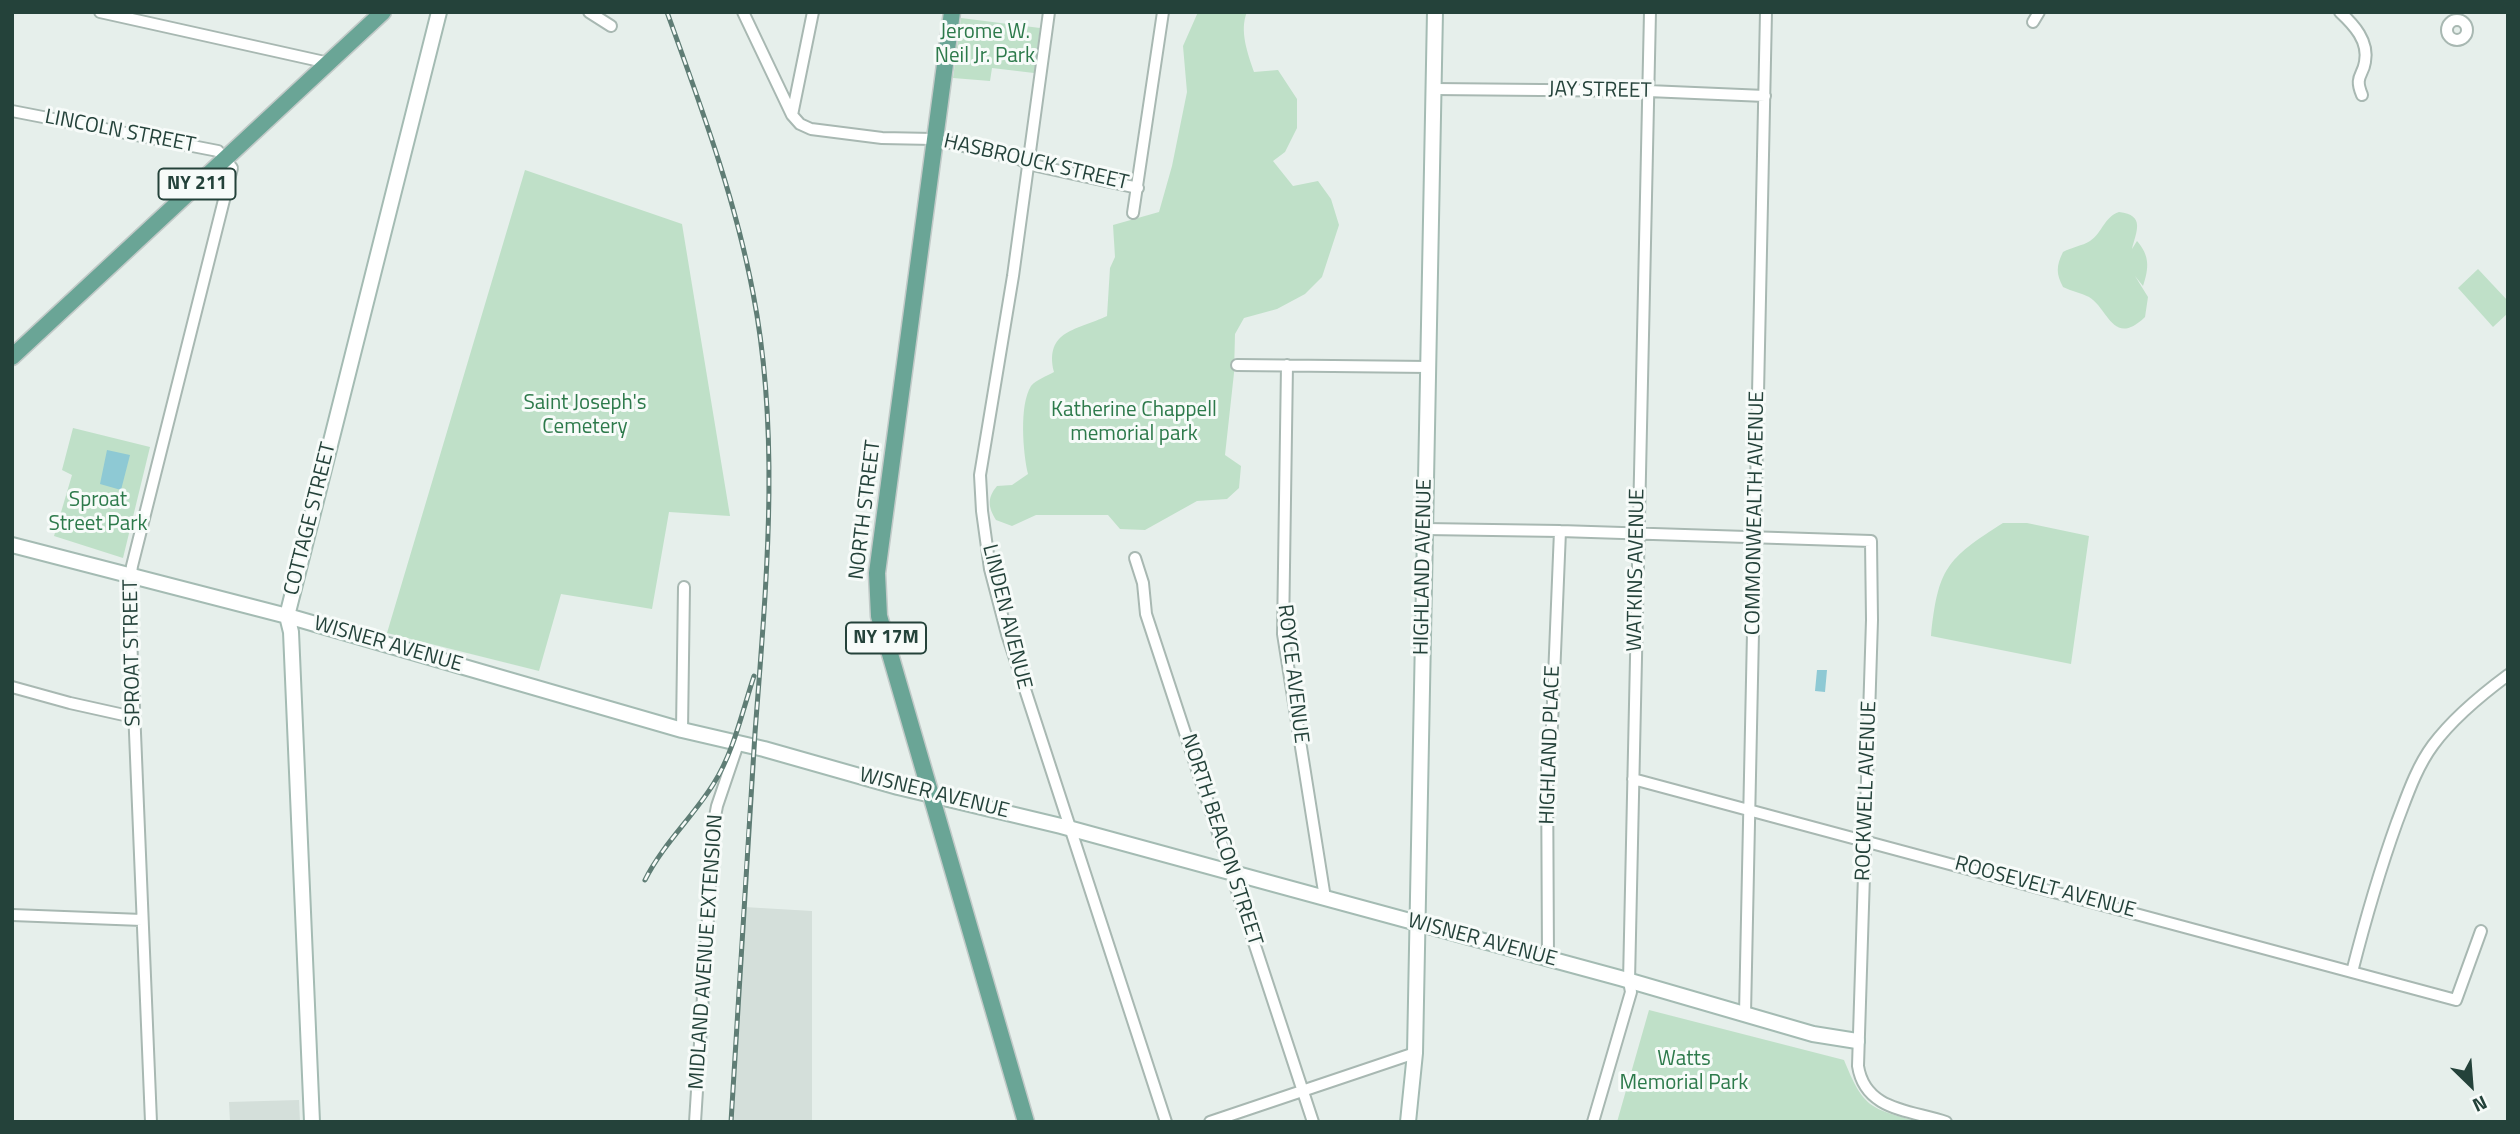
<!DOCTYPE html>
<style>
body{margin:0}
#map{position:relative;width:2520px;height:1134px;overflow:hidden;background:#e6efeb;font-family:"Titillium Web",sans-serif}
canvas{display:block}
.frame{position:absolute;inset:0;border:14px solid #24423a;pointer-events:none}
.north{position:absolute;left:2436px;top:1050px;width:70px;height:70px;-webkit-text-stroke:5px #f7fbf9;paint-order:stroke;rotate:155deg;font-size:19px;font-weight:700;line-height:28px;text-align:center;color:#24423a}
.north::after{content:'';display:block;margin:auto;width:24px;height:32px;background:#24423a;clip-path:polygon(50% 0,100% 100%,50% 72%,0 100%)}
</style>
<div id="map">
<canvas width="2520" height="1134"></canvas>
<div class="frame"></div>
<div class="north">N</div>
</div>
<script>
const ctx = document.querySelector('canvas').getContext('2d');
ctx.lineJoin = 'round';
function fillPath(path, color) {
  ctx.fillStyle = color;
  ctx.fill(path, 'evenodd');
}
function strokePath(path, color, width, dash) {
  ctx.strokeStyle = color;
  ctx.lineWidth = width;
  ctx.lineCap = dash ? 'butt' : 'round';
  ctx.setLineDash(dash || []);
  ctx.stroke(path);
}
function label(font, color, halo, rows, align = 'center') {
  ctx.font = font + ' "Titillium Web",sans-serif';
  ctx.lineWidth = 6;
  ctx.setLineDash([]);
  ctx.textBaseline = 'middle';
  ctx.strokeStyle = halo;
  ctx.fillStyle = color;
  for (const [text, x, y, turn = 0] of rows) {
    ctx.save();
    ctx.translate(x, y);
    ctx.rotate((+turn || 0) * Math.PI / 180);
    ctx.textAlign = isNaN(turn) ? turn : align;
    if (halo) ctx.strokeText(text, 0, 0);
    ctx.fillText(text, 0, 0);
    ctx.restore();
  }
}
const built = new Path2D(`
 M 744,907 L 812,911 L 812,1122 L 731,1122 Z
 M 299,1100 L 300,1122 L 230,1122 L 229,1102 Z`);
const green = new Path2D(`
 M 1198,12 L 1247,12 C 1239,31 1248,54 1254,72 L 1278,70 L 1297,99 L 1297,128 L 1285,152 L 1273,161 L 1293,186 L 1318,181 L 1331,199 L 1339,225 L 1322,277 L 1305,294 L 1277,309 L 1244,318 L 1235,334 L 1234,373 L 1225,455 L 1241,466 L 1239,488 L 1227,499 L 1197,501 L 1145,530 L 1120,529 L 1108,515 L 1036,515 L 1012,526 L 996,520 C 988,507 987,498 997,486 L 1012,485 L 1028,474 C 1023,453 1019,405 1031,386 C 1036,380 1047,376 1054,372 C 1044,330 1078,330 1107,316 L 1110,268 L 1115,257 L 1113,225 L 1159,212 L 1172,166 L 1187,92 L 1183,46 Z
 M 961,18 L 1040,28 L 1034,73 L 992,68 L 990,81 L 953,78 Z
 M 525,170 L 682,224 L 730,516 L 669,512 L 652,609 L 561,594 L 539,671 L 387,633 Z
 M 2119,212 C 2146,215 2136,232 2132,249 L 2137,241 C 2150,256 2149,268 2143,286 L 2135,276 L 2148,297 L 2145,317 C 2113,348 2108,308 2089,297 C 2081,293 2071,291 2063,287 C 2056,274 2056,266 2063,252 C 2072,247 2082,246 2090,241 C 2103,232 2104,217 2119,212 Z
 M 2478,269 L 2508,301 L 2508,313 L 2493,327 L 2458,288 Z
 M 73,428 L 150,447 L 123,558 L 54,536 L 72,475 L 62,470 Z
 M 2003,523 L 2027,523 L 2089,536 L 2071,664 L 1931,636 C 1938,569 1946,559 2003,523 Z
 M 1649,1010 L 1844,1060 C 1864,1109 1870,1108 1919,1122 L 1617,1122 Z`);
const water = new Path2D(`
 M 107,450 L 130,455 L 121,490 L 100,484 Z
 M 1817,670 L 1827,670 L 1825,692 L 1815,691 Z`);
const street = new Path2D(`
 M 100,12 L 329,63
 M 589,12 L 611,26
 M 743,12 L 792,115 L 800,124 L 811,129 L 882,138 L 933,139 L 1019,159 L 1028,164 L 1138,188
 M 1049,12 L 1013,276 L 980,475 L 982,511 L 990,569 L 1007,634 L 1166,1122
 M 2340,12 C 2354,25 2369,41 2365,62 C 2363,76 2354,76 2362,95
 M2447 30a10 10 0 1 1 20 0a10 10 0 1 1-20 0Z
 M 2033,22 L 2039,12
 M 1434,89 L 1648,91 L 1765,96
 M 12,111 L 218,151 L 232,168 L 132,566 L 129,587 L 151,1122
 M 792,115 L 813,12
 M 1133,213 L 1163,12
 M 1237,365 L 1429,367
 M 1287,365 L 1283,634 L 1325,898
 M 1425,529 L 1560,531 L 1871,541 L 1872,620 L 1858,1066 C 1865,1111 1911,1110 1946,1122
 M 1135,558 L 1143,583 L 1146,614 L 1313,1122
 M 12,687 L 70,703 L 133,717
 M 682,730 L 684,587
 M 1633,779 L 2456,1000 L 2481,931
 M 12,915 L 142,920
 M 1548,959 L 1547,760 L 1552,726 L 1560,531
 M 2352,972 C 2365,921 2379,872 2397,822 C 2407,796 2416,768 2433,745 C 2453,718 2481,695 2508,675
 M 1745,1014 L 1766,12
 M 695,1122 L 714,822 L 717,806 L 738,744
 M 1210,1122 L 1415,1053
 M 1593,1122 L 1631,992 L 1629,981 L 1650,12`);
const secondary = new Path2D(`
 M 12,545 L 291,617 L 682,730 L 764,749 L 898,787 L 1061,826 L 1325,898 L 1620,978 L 1813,1034 L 1857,1041
 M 312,1122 L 291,632 L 287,616 L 439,12
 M 1408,1122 L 1415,1053 L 1435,12`);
const primary = new Path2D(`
 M 952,12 L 877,573 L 879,616 L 1026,1122
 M 12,357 L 383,12`);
const rail = new Path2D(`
 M 667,12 C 700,104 735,197 753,293 C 781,437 766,587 755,733 C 746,862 739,992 731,1122
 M 645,880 C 663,844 693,817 714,783 C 734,751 742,712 754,676`);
const shields = [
 [197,184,77],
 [886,638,80]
];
const shieldNames = [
 ["NY 211",197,184],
 ["NY 17M",886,638]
];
const parkNames = [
 ["Jerome W.",985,33],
 ["Neil Jr. Park",985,57],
 ["Saint Joseph's",585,404],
 ["Cemetery",585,428],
 ["Katherine Chappell",1134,411],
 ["memorial park",1134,435],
 ["Sproat",98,501],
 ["Street Park",98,525],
 ["Watts",1684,1060],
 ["Memorial Park",1684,1084]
];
const streetNames = [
 ["JAY STREET",1600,91,1],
 ["LINCOLN STREET",120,132,11],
 ["HASBROUCK STREET",1036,163,13],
 ["NORTH STREET",866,510,-83],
 ["COMMONWEALTH AVENUE",1756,513,-89],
 ["COTTAGE STREET",311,519,-76],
 ["HIGHLAND AVENUE",1424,567,-89],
 ["WATKINS AVENUE",1637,570,-89],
 ["LINDEN AVENUE",1006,617,76],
 ["WISNER AVENUE",388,645,16],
 ["SPROAT STREET",133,653,-91],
 ["ROYCE AVENUE",1292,674,83],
 ["HIGHLAND PLACE",1551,745,-88],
 ["ROCKWELL AVENUE",1867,791,-88],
 ["WISNER AVENUE",934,794,14],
 ["NORTH BEACON STREET",1221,840,72],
 ["ROOSEVELT AVENUE",2045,888,15],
 ["WISNER AVENUE",1482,941,15],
 ["MIDLAND AVENUE EXTENSION",707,952,-86]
];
fillPath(built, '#d4dfda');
fillPath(green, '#bfe0c8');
fillPath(water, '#8ec9d4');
strokePath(street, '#a8b8b2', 14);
strokePath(secondary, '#a4bbb3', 18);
strokePath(primary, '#c2cac8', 19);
strokePath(street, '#fff', 10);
strokePath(secondary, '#fff', 14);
strokePath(primary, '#6aa596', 16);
strokePath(rail, '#5f7d75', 5);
strokePath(rail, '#f7fbf9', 2.5, [8]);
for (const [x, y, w] of shields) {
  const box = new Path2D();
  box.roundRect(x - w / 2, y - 15.5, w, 31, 5);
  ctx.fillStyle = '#f7fbf9';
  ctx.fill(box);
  strokePath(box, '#24423a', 2);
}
label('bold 19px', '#24423a', null, shieldNames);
label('21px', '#2d7a4b', '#f7fbf9', parkNames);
label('21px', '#24423a', '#f7fbf9', streetNames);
</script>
